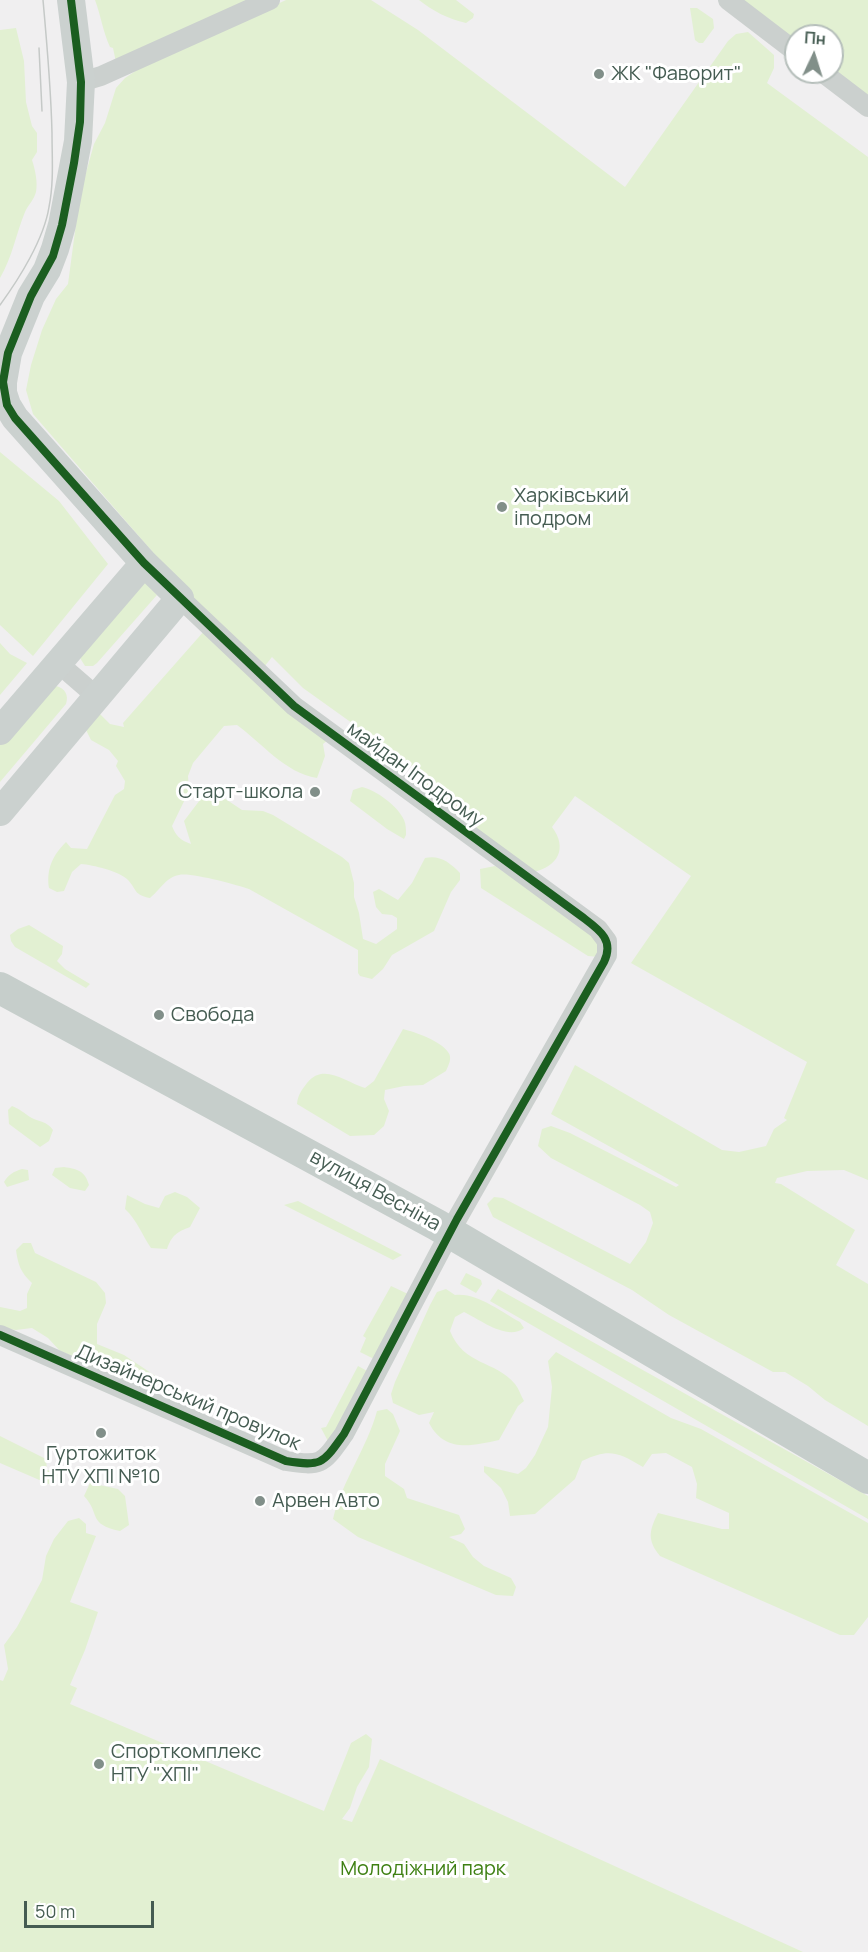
<!DOCTYPE html>
<meta charset="utf-8">
<style>
body{margin:0}
#map{position:relative;width:868px;height:1952px;overflow:hidden;background:#f0eff0;font-family:Manrope,sans-serif}
canvas{display:block}
.north{position:absolute;left:784px;top:24px;width:60px;height:60px;box-sizing:border-box;background:#fff;border:2px solid #b5beba;border-radius:50%;rotate:4deg;font-size:16px;font-weight:700;line-height:24px;text-align:center;color:#455c52}
.north::after{content:'';display:block;margin:auto;width:21px;height:27px;background:#818f89;clip-path:polygon(50% 0,100% 100%,50% 72%,0 100%)}
.scale{position:absolute;left:24px;top:1901px;width:130px;height:27px;box-sizing:border-box;border:3px solid #455c52;border-top:0;padding-left:8px;font-size:18px;line-height:21px;white-space:nowrap;color:#455c52;-webkit-text-stroke:4px #fff;paint-order:stroke}
</style>
<div id="map">
<canvas width="868" height="1952"></canvas>
<div class="north">Пн</div>
<div class="scale">50 m</div>
</div>
<script>
const ctx = document.querySelector('canvas').getContext('2d');
ctx.lineJoin = 'round';
function fillPath(path, color) {
  ctx.fillStyle = color;
  ctx.fill(path, 'evenodd');
}
function strokePath(path, color, width, dash) {
  ctx.strokeStyle = color;
  ctx.lineWidth = width;
  ctx.lineCap = dash ? 'butt' : 'round';
  ctx.setLineDash(dash || []);
  ctx.stroke(path);
}
function label(font, color, halo, rows, align = 'center') {
  ctx.font = font + ' Manrope,sans-serif';
  ctx.lineWidth = 6;
  ctx.setLineDash([]);
  ctx.textBaseline = 'middle';
  ctx.strokeStyle = halo;
  ctx.fillStyle = color;
  for (const [text, x, y, turn = 0] of rows) {
    ctx.save();
    ctx.translate(x, y);
    ctx.rotate((+turn || 0) * Math.PI / 180);
    ctx.textAlign = isNaN(turn) ? turn : align;
    if (halo) ctx.strokeText(text, 0, 0);
    ctx.fillText(text, 0, 0);
    ctx.restore();
  }
}
const green = new Path2D(`
 M 95,0 L 262,0 L 117,67 L 113,48 L 110,47 C 103,32 101,16 95,0 Z
 M 286,0 L 371,0 L 418,30 L 625,187 L 728,41 L 736,34 L 748,32 L 774,55 L 774,68 L 767,83 L 868,157 L 868,1180 L 844,1170 L 807,1171 L 777,1178 L 775,1183 L 781,1184 L 855,1230 L 836,1265 L 868,1284 L 868,1426 L 825,1400 L 808,1386 L 785,1372 L 773,1372 L 669,1315 L 632,1290 L 493,1217 L 487,1204 L 494,1197 L 503,1198 L 630,1264 L 646,1242 L 653,1223 L 650,1212 L 640,1205 L 551,1158 L 538,1146 L 542,1129 L 551,1126 L 570,1133 L 676,1187 L 679,1185 L 551,1114 L 575,1065 L 722,1150 L 739,1152 L 766,1146 L 774,1129 L 787,1120 L 784,1118 L 807,1062 L 631,963 L 691,876 L 575,796 L 552,827 C 568,848 558,867 533,872 L 423,793 L 426,776 L 303,688 L 272,657 L 264,667 L 188,593 L 33,414 L 26,390 L 31,365 L 42,330 L 56,299 L 68,284 L 80,194 L 94,144 L 105,123 L 116,88 L 125,78 L 140,68 Z
 M 419,0 L 456,0 L 474,14 L 473,18 L 466,23 C 448,19 433,11 419,0 Z
 M 741,0 L 868,0 L 868,100 L 832,71 L 832,36 L 796,36 L 796,43 Z
 M 690,8 L 697,8 L 713,19 L 714,28 L 703,43 L 699,43 L 695,40 Z
 M 16,28 L 24,61 L 26,102 L 32,126 L 37,133 L 37,152 L 32,160 C 35,169 38,182 36,192 C 34,200 28,205 25,212 C 16,234 12,258 0,278 L 0,30 Z
 M 0,452 L 59,501 L 108,564 L 33,656 L 0,625 Z
 M 144,581 L 157,595 L 97,663 L 93,666 L 85,666 L 80,658 Z
 M 205,630 L 328,740 L 323,744 L 325,756 L 317,778 C 285,773 262,743 237,725 L 224,726 L 193,763 L 188,776 L 189,791 L 172,826 C 176,836 180,840 191,844 L 184,821 L 209,788 L 242,810 L 263,811 L 273,815 L 342,857 L 349,863 L 354,883 L 354,897 L 359,913 L 363,939 L 376,944 L 397,929 L 397,918 L 392,915 L 382,914 L 376,907 L 373,892 L 379,889 L 398,900 L 412,883 L 425,858 C 440,855 449,862 460,873 L 460,880 L 451,892 L 434,931 L 392,955 L 383,969 L 372,979 L 360,976 L 358,973 L 358,950 L 249,889 C 237,885 190,872 179,875 C 166,877 159,891 150,898 C 134,895 137,890 128,880 C 119,871 93,865 81,864 L 72,872 L 64,891 L 57,892 L 49,888 C 46,869 53,855 66,842 L 71,848 L 87,849 L 115,795 L 124,789 L 125,781 L 116,766 L 118,761 L 109,750 L 91,740 L 86,730 L 99,713 L 110,724 L 124,727 L 123,723 Z
 M 0,643 L 10,654 L 27,663 L 0,695 Z
 M 56,686 C 65,688 69,695 66,704 L 0,782 L 0,744 Z
 M 362,787 C 376,790 398,806 404,820 C 406,824 406,830 406,835 L 404,839 L 387,829 L 350,801 L 353,790 Z
 M 495,866 L 599,935 L 599,957 L 588,956 L 481,888 L 480,869 Z
 M 29,925 L 63,946 L 62,954 L 57,961 L 65,969 L 90,984 L 86,988 L 15,947 L 11,941 L 10,935 L 18,929 Z
 M 403,1029 C 415,1032 441,1041 448,1052 C 453,1058 448,1066 446,1071 L 423,1085 L 404,1086 L 385,1090 L 384,1099 L 389,1111 L 384,1126 L 374,1135 L 350,1136 L 297,1104 C 298,1094 302,1090 307,1083 C 323,1062 346,1082 365,1088 L 374,1081 Z
 M 12,1106 C 20,1109 24,1113 30,1117 C 39,1122 47,1121 53,1130 L 49,1141 L 40,1147 L 9,1124 L 8,1110 Z
 M 64,1167 C 78,1169 85,1171 89,1185 L 85,1191 L 70,1188 L 52,1175 L 55,1168 Z
 M 22,1169 L 28,1170 L 29,1180 L 7,1187 L 4,1182 C 9,1174 13,1172 22,1169 Z
 M 175,1192 L 187,1197 L 200,1208 L 190,1227 C 177,1232 172,1235 167,1249 L 151,1248 C 142,1235 137,1220 125,1209 L 127,1195 L 145,1204 L 159,1208 L 165,1196 Z
 M 298,1201 L 402,1255 L 393,1260 L 284,1205 Z
 M 23,1243 L 31,1243 L 35,1253 L 96,1282 L 105,1293 L 106,1303 L 97,1324 L 97,1344 L 124,1355 L 160,1379 L 161,1386 L 150,1382 L 130,1380 L 97,1362 L 80,1359 L 60,1351 L 48,1338 L 32,1328 L 16,1330 L 0,1328 L 0,1307 L 20,1311 L 27,1308 L 27,1294 L 32,1283 C 21,1273 18,1265 16,1250 Z
 M 466,1273 L 481,1280 L 482,1284 L 476,1293 L 460,1284 Z
 M 391,1286 L 408,1294 L 374,1359 L 360,1352 L 366,1338 L 363,1336 Z
 M 446,1289 L 455,1295 C 477,1292 501,1312 520,1322 L 524,1328 C 507,1341 481,1320 464,1312 L 455,1317 L 450,1331 C 464,1366 495,1360 515,1384 C 519,1389 521,1396 524,1401 L 518,1406 L 499,1440 C 471,1446 445,1453 429,1423 L 434,1412 L 419,1415 L 393,1403 L 391,1394 L 395,1382 L 430,1305 L 437,1292 Z
 M 498,1289 L 868,1496 L 868,1519 L 490,1301 Z
 M 556,1352 L 671,1418 L 701,1429 L 868,1523 L 868,1617 L 854,1635 L 840,1635 L 660,1556 C 647,1540 649,1531 658,1513 L 722,1529 L 729,1529 L 729,1513 L 696,1498 L 697,1484 L 692,1467 L 666,1453 L 652,1454 L 643,1467 C 618,1452 609,1448 582,1461 L 575,1479 L 535,1514 L 510,1516 L 508,1502 L 501,1488 L 484,1472 L 484,1466 L 518,1474 L 526,1468 L 535,1455 L 548,1427 L 552,1387 L 548,1361 Z
 M 358,1366 L 369,1372 L 329,1443 L 321,1428 L 326,1427 Z
 M 387,1409 L 393,1414 L 400,1431 L 385,1464 L 385,1476 L 404,1489 L 407,1498 L 459,1515 L 465,1529 L 461,1534 L 449,1537 L 464,1544 L 473,1557 L 484,1566 L 511,1578 L 516,1587 L 513,1596 L 496,1595 L 358,1537 L 333,1519 C 342,1481 367,1448 377,1411 Z
 M 0,1436 L 46,1459 L 47,1470 L 58,1474 L 51,1485 L 0,1463 Z
 M 90,1483 L 118,1489 L 125,1496 L 129,1525 L 120,1531 C 87,1524 101,1514 84,1496 Z
 M 79,1518 L 86,1524 L 86,1533 L 96,1536 L 70,1602 L 98,1612 L 85,1650 L 70,1685 L 77,1688 L 70,1704 L 324,1811 L 351,1743 L 366,1734 L 372,1739 L 369,1767 L 357,1787 L 350,1808 L 342,1819 L 352,1822 L 380,1759 L 803,1952 L 0,1952 L 0,1680 L 3,1681 L 8,1669 L 4,1645 L 17,1627 L 42,1580 L 46,1556 L 54,1539 L 68,1521 Z`);
const street = new Path2D(`
 M 728,0 L 796,52
 M 822,72 L 868,107
 M 81,82 L 101,76 L 270,0
 M 58,663 L 96,696
 M 0,1335 L 286,1461 C 323,1467 323,1463 344,1434 L 457,1219 L 607,955 L 607,941 L 598,929 L 294,706 L 180,598`);
const secondary = new Path2D(`
 M 0,731 L 144,563
 M 0,812 L 180,598 L 144,563 L 15,418 L 7,405 L 3,393 L 3,382 L 8,353 L 31,296 L 47,270 L 55,249 L 62,225 L 78,141 L 81,82 L 71,0`);
const primary = new Path2D(`
 M 0,988 L 437,1225 L 868,1478`);
const tram = new Path2D(`
 M 39,48 L 42,111
 M 0,305 C 19,279 44,239 49,207 C 54,182 52,158 52,133 C 51,89 47,44 43,0`);
const cycleway = new Path2D(`
 M 0,1335 L 286,1461 C 323,1467 323,1463 344,1434 L 457,1219 L 604,962 C 615,939 598,929 581,916 L 294,706 L 144,563 L 39,445 L 15,418 L 7,405 L 3,382 L 8,353 L 31,296 L 53,256 L 62,225 L 74,163 L 80,122 L 81,82 L 71,0`);
const markers = [
 [599,74,6,"#818f89"],
 [502,507,6,"#818f89"],
 [315,792,6,"#818f89"],
 [159,1015,6,"#818f89"],
 [101,1433,6,"#818f89"],
 [260,1501,6,"#818f89"],
 [99,1764,6,"#818f89"]
];
const poiNames = [
 ["ЖК \"Фаворит\"",611,74],
 ["Харківський",514,496],
 ["іподром",514,519],
 ["Старт-школа",303,792,"right"],
 ["Свобода",171,1015],
 ["Гуртожиток",101,1454,"center"],
 ["НТУ ХПІ №10",101,1477,"center"],
 ["Арвен Авто",272,1501],
 ["Спорткомплекс",111,1752],
 ["НТУ \"ХПІ\"",111,1775]
];
const streetNames = [
 ["майдан Іподрому",415,775,36],
 ["вулиця Весніна",375,1191,29],
 ["Дизайнерський провулок",188,1398,23]
];
const parkNames = [
 ["Молодіжний парк",423,1869]
];
fillPath(green, '#e2f0d2');
strokePath(street, '#cbd0ce', 20);
strokePath(secondary, '#cbd1cf', 28);
strokePath(primary, '#c6cecb', 32);
strokePath(tram, '#c5c9c7', 1.5);
strokePath(cycleway, '#1b5e20', 8);
for (const [x, y, r, color] of markers) {
  const dot = new Path2D();
  dot.arc(x, y, r, 0, 2 * Math.PI);
  ctx.fillStyle = color;
  ctx.fill(dot);
  strokePath(dot, '#fff', 2);
}
label('20px', '#455c52', '#fff', poiNames, 'left');
label('20px', '#455c52', '#fff', streetNames);
label('20px', '#3e8013', '#fff', parkNames);
</script>
